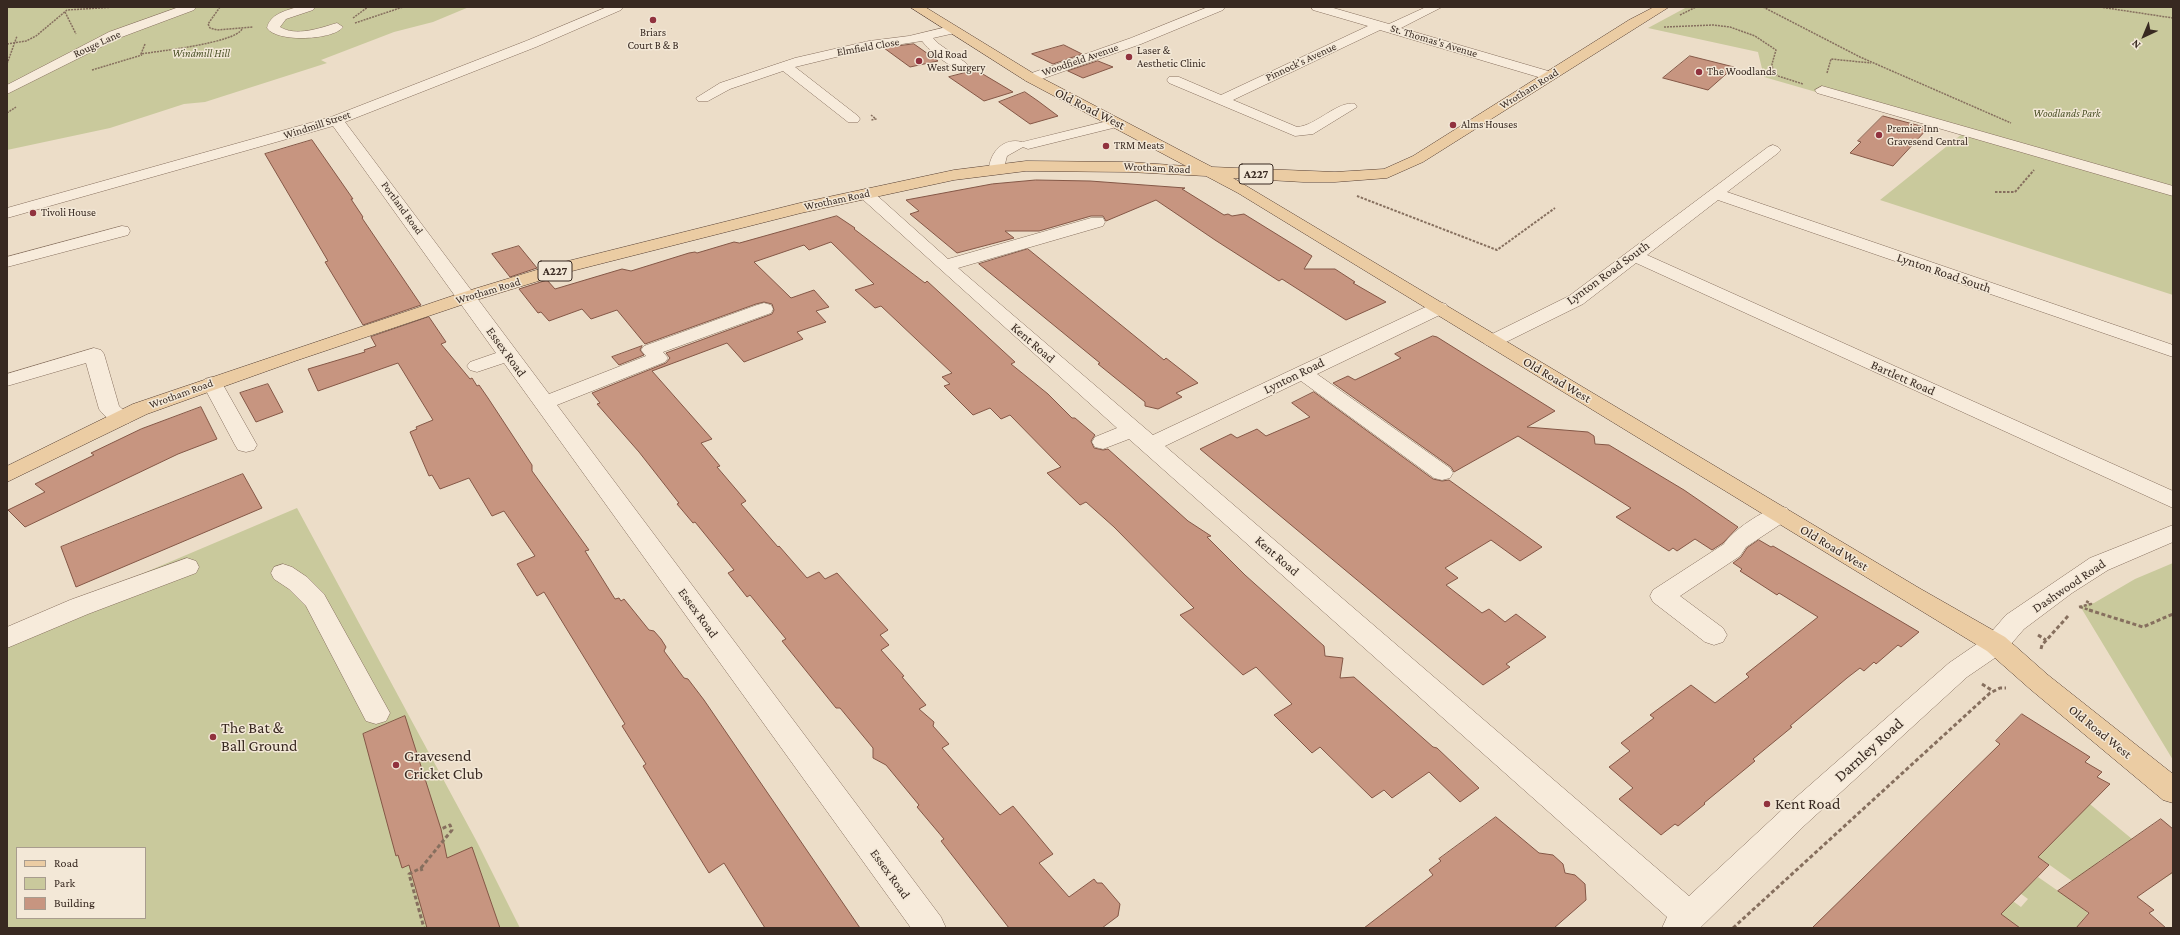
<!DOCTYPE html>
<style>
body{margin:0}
#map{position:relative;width:2180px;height:935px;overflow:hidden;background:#ecddc8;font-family:"Crimson Pro",serif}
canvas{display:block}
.frame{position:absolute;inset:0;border:8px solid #382921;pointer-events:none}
.legend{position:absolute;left:16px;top:847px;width:130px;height:72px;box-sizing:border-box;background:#f3e8d7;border:1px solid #a89c8e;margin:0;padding:5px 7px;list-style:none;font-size:12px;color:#382921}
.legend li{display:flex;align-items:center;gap:8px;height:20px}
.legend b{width:20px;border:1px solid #a89c8e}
.north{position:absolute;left:2124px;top:16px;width:40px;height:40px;-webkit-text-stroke:3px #f3e8d7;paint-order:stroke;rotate:224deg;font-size:11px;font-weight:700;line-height:16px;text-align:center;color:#382921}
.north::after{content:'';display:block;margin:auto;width:14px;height:18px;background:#382921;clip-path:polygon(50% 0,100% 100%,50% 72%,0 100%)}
</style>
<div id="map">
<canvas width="2180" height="935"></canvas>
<div class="frame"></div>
<ul class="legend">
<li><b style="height:5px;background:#ebcca3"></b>Road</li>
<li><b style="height:11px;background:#c9c99c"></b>Park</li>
<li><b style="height:11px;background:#c79580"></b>Building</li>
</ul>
<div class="north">N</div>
</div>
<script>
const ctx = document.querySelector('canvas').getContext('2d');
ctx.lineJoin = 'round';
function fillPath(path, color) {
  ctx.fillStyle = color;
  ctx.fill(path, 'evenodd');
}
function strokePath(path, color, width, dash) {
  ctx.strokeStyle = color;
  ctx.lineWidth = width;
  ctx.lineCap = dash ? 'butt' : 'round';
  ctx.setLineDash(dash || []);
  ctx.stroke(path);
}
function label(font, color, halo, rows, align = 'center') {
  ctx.font = font + ' "Crimson Pro",serif';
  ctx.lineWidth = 3;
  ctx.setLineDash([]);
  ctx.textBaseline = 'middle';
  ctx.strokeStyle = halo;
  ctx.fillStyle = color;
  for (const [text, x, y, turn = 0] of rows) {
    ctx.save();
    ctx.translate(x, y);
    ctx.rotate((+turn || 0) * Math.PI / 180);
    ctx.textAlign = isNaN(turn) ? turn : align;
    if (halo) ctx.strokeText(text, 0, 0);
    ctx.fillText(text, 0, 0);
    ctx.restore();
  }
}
const green = new Path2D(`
 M 7,7 L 183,7 L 109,33 L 7,85 Z
 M 196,7 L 469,7 L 433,22 L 394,32 L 321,60 L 327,63 L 205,102 L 184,104 L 110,128 L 7,150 L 7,93 L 119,35 Z
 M 1687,7 L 2173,7 L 2173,295 L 1880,200 L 1962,134 L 1764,77 L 1758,52 L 1648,28 Z
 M 297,508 L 477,842 L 520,928 L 7,928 L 7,631 ZM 17,848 L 145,848 L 145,918 L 17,918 Z
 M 2173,563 L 2173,760 L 2080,606 L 2094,603 L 2135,579 Z
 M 2085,800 L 2173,873 L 2159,882 L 2117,849 L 2098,862 L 2117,877 L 2081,907 L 2088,913 L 2076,928 L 1994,928 L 1992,907 L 1970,870 L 2021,907 L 2028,899 L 1984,867 L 1990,861 L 2027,887 L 2038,877 L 2064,895 L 2075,883 L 2037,856 Z`);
const building = new Path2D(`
 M 914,44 L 938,61 L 910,67 L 884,48 Z
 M 1064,45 L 1082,54 L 1053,64 L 1032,54 Z
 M 1690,56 L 1734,67 L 1708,90 L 1663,78 Z
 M 1098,61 L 1113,67 L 1083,78 L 1068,71 Z
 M 976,70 L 1013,92 L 984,101 L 949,77 Z
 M 1025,92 L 1038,101 L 1058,116 L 1030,124 L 999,102 Z
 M 1883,116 L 1928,128 L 1893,166 L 1850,153 L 1861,142 L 1858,141 Z
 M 312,140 L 353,199 L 351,199 L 363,217 L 362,218 L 421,305 L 363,325 L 325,262 L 328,261 L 265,154 Z
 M 1036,180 L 1090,181 L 1185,188 L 1182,189 L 1224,215 L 1228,214 L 1232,216 L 1244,214 L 1312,256 L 1304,269 L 1335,269 L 1355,282 L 1353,283 L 1386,302 L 1346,320 L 1282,279 L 1279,281 L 1215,240 L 1156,200 L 1106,221 L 1103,216 L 1091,216 L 1039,231 L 1005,231 L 1014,238 L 957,253 L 910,214 L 919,211 L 906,200 L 992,184 Z
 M 837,216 L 855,228 L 854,229 L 925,283 L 927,281 L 1015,362 L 1011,364 L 1048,394 L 1072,418 L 1075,418 L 1095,435 L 1091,441 L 1094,448 L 1103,450 L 1108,449 L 1188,521 L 1211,536 L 1207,537 L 1245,575 L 1324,646 L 1325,656 L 1343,658 L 1340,678 L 1354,677 L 1433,747 L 1437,748 L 1479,788 L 1460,802 L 1429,772 L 1392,798 L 1384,790 L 1372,798 L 1320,747 L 1312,753 L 1274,715 L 1292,704 L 1256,667 L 1243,675 L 1180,615 L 1194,608 L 1114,527 L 1086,502 L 1080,505 L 1047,473 L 1061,467 L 1010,415 L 1001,419 L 990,408 L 973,415 L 944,386 L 950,384 L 942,377 L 952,373 L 881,306 L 875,308 L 855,290 L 874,284 L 831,242 L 809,250 L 804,245 L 754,262 L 791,298 L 814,290 L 829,307 L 816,311 L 826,322 L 797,332 L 803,339 L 744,362 L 727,343 L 652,371 L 712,439 L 701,443 L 720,466 L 717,467 L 746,501 L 741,504 L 778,547 L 779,546 L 807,578 L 819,572 L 825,579 L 837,573 L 888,630 L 880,635 L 889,645 L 881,650 L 904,676 L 902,677 L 926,705 L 919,709 L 934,722 L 933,726 L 949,744 L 942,748 L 1000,815 L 1013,806 L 1053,854 L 1039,863 L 1069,897 L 1094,879 L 1097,883 L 1102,883 L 1120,904 L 1118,916 L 1102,928 L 1009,928 L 941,841 L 944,839 L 917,807 L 919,805 L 886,765 L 873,758 L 873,748 L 840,708 L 836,708 L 782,641 L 786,639 L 750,595 L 747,597 L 728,573 L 734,570 L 695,522 L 693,523 L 677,504 L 679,503 L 639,452 L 597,404 L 600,403 L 592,393 L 666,363 L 670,358 L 666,353 L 772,314 L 774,310 L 772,304 L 764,302 L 756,304 L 645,344 L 617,310 L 591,319 L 582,309 L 549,321 L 541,312 L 538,313 L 519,289 L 547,280 L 555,289 L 622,269 L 631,271 L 689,253 L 695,252 L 697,253 L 734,242 L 739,243 Z
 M 519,246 L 537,268 L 510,277 L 492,254 Z
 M 1028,249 L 1164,360 L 1166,358 L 1198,383 L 1176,393 L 1182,397 L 1158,409 L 1145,406 L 1145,402 L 1098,364 L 1100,363 L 979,264 Z
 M 429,317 L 446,342 L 441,344 L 470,379 L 472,378 L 477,386 L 479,385 L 488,398 L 532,465 L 532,471 L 589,550 L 585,551 L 615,599 L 619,598 L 621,601 L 624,599 L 649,630 L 654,631 L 661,639 L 666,647 L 664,651 L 684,678 L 688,679 L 704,700 L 860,928 L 765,928 L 724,863 L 709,873 L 643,766 L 646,764 L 622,726 L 625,724 L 544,592 L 537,596 L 517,564 L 535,556 L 504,511 L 492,516 L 469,478 L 440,489 L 432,475 L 429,476 L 410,432 L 417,429 L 416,427 L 433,420 L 398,363 L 318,391 L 308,369 L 365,352 L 364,350 L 376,346 L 371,337 Z
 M 1433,336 L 1437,337 L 1555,411 L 1527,427 L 1588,432 L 1594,436 L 1595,444 L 1609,445 L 1684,490 L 1738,527 L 1723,543 L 1712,550 L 1695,539 L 1677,551 L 1673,548 L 1669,551 L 1616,517 L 1631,508 L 1518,436 L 1454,472 L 1451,467 L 1333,383 L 1348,376 L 1355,380 L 1401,358 L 1395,354 Z
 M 642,346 L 640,350 L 644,355 L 619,365 L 612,357 Z
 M 268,384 L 283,412 L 256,422 L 240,393 Z
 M 1314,392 L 1433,479 L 1442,481 L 1449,480 L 1542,547 L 1520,561 L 1491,540 L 1445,568 L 1458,578 L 1446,585 L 1482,613 L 1489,609 L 1505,622 L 1516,614 L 1546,637 L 1506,664 L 1510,667 L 1483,685 L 1200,449 L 1231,434 L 1237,438 L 1257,429 L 1266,436 L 1310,417 L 1292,403 Z
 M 201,407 L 217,439 L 178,454 L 25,527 L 8,510 L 45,492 L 35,484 L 94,455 L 91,453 L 141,429 Z
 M 243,474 L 262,508 L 76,587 L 61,547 Z
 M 1759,540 L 1771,547 L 1773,546 L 1919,632 L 1901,647 L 1898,645 L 1876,664 L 1874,662 L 1864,671 L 1860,668 L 1847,678 L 1790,726 L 1792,727 L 1753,759 L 1755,761 L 1704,803 L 1705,804 L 1678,826 L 1675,824 L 1661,835 L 1619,799 L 1633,788 L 1609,767 L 1630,751 L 1621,743 L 1654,718 L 1650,715 L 1691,685 L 1715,703 L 1749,677 L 1746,674 L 1818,617 L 1779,593 L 1777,595 L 1740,571 L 1742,569 L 1733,563 L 1741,557 L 1747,548 Z
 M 2022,714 L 2090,757 L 2085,762 L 2102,772 L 2097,777 L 2110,784 L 2038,857 L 2049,865 L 2001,914 L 2020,928 L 1812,928 L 2000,744 L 1996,741 Z
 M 405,716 L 441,829 L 447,858 L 472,847 L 500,928 L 427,928 L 409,865 L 402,868 L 398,855 L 396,856 L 363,734 Z
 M 1496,817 L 1539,853 L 1553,855 L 1563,864 L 1565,873 L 1575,875 L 1585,884 L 1586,900 L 1554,928 L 1364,928 L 1433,875 L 1429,870 L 1441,861 L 1439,859 Z
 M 2161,819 L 2173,829 L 2173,872 L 2137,897 L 2154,910 L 2149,913 L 2166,928 L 2076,928 L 2089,913 L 2058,891 Z`);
const pathFar3 = new Path2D(`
 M 220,7 L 208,24 L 210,28 L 217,30 L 253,27
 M 1731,7 L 1744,7
 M 1763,7 L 1860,57 L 2011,123
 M 2100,7 L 2173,18
 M 65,12 L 76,34
 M 1680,15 L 1696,7
 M 353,18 L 368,7
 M 355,23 L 403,7
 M 1664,27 L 1713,25 L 1730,27 L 1755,36 L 1776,50 L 1772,64 L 1773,72 L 1778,76 L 1803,84
 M 7,44 L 26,41 L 36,36 L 67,10 L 116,7
 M 145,44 L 141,54 C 159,51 235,43 242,29
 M 7,64 L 17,36
 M 92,70 L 142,55
 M 1827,73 L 1831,59 L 1871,63
 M 7,113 L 16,107
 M 871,115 L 876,119 L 871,120`);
const pathFar2 = new Path2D(`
 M 1995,192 L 2015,192 L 2034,170
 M 1357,196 L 1497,250 L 1555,208`);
const pathFar1 = new Path2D(`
 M 2079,607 L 2091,604 L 2086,601
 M 2080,607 L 2093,611`);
const path = new Path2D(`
 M 2089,610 L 2143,627 L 2173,614
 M 2038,635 L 2046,640
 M 2041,649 L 2042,645 L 2069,615
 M 1982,684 L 1993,691
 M 421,868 L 452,830 L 450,825 L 441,829
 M 422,871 L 421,868 L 409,874 L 424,928
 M 1733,928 L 1990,693 L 2000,688 L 2006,688`);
const minor = new Path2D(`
 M 179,7 L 196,7 L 194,10 L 119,38 L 7,94 L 7,85 L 109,32 Z
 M 297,7 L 315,7 L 313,10 L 286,19 L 280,27 C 296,37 320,28 337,23 L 343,27 C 334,40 277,43 267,28 C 270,14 285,11 297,7 Z
 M 607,7 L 623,7 L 621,10 L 536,47 L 345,122 L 549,394 L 646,356 L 641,350 L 644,346 L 757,305 L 764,303 L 771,305 L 773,309 L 771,313 L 663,352 L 668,358 L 665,362 L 557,405 L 941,917 L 946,928 L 911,928 L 504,363 L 477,372 L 470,370 L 467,366 L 470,362 L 496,353 L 333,126 L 7,218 L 7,208 L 331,117 L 526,41 Z
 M 1208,7 L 1225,7 L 1223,10 L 1141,44 L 1036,81 L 1026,81 L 1024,78 L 1026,75 L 1131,38 Z
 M 1311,7 L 1330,7 L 1389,24 L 1426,7 L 1442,7 L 1401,28 L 1555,73 L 1557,76 L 1555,79 L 1545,79 L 1380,30 L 1233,100 L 1297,127 C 1316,126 1338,100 1355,104 L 1357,107 L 1313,134 L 1295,136 L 1169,83 L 1167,80 L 1169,77 L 1179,77 L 1221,95 L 1368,26 L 1313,10 Z
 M 951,26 L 957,30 L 955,33 L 933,38 L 939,44 L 966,63 L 968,66 L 966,69 C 953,72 930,51 922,41 L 869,49 L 795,67 L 858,116 L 860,119 L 858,122 L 848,122 L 783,71 L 730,89 L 708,101 L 698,101 L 696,98 L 720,83 L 795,58 L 869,41 L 909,36 Z
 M 1822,86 L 2173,186 L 2173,196 L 1817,93 L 1815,90 Z
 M 1116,119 L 1121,120 L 1123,123 L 1121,126 L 1028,149 L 1023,147 L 1007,156 L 1003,172 L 991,172 L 989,169 C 990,152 1004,137 1022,142 Z
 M 1773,145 L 1778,147 L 1781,150 L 1778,153 L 1727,192 L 2173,345 L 2173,357 L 1718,200 L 1647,255 L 2173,491 L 2173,508 L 1636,263 L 1583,304 L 1500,345 L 1493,347 L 1486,345 L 1483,341 L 1486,337 L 1569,296 L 1768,147 Z
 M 866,189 L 872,191 L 948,259 L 1091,218 L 1103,218 L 1105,222 L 1103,226 L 958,268 L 1153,435 L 1432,304 L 1439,302 L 1446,304 L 1448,308 L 1446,312 L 1317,374 L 1450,468 L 1453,473 L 1450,478 L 1442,480 L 1434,478 L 1301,381 L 1165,446 L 1689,896 L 1785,807 L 1949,663 L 1987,637 L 2006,615 L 2090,558 L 2173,525 L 2173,542 L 2108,570 L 2072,593 L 2024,629 L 2005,651 L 1967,677 L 1805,825 L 1701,927 L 1662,928 L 1667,917 L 1129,439 L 1103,449 L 1095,447 L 1092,442 L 1095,437 L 1117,428 L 860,197 L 858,194 L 860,191 Z
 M 122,226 L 128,227 L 130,231 L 128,235 L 7,267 L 7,257 Z
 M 94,348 L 101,350 L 104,354 L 119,406 L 132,418 L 129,423 C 117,426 106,419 99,409 L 86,363 L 7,386 L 7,374 Z
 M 212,377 L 219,379 L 222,383 L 257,445 L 254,450 L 246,452 L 238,450 L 235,445 L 202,383 L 205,379 Z
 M 1779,506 L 1787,508 L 1790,514 L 1787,520 L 1746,547 L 1740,556 L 1680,596 L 1723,628 L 1727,635 L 1723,642 L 1714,645 L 1705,642 L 1653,602 L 1650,596 L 1653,590 L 1724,544 C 1733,530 1762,511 1779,506 Z
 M 187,558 L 196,561 L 199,567 L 196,573 L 88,614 L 7,648 L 7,627 L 70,600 Z
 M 283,564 L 292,567 L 307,577 L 324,594 L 390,713 L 386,721 L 376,724 L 366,721 L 306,606 L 289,589 L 274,579 L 271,573 L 274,567 Z`);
const major = new Path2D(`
 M 910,7 L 925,7 L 1036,75 L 1212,167 L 1335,172 L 1384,169 L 1413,156 L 1629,20 L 1654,7 L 1669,7 L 1423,162 L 1387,178 L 1335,182 L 1303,182 L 1233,178 L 1919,588 L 2005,637 L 2048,675 L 2173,774 L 2173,803 L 2163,800 L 2030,689 L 1987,651 L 1238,193 L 1206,176 L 1129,172 L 1026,171 L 954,180 L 801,213 L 568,272 L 473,301 L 295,361 L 147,414 L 7,482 L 7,466 L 133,404 L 461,293 L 556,264 L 800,203 L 954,170 L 1026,161 L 1129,162 L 1186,166 L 1026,81 Z`);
const markers = [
 [653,20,4,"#91323e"],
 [1129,57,4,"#91323e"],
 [919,61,4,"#91323e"],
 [1699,72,4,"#91323e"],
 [1453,125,4,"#91323e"],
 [1879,135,4,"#91323e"],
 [1106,146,4,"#91323e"],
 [33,213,4,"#91323e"],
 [213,737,4,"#91323e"],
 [396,765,4,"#91323e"],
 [1767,804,4,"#91323e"]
];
const farPoinames = [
 ["Briars",653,33,"center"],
 ["Court B & B",653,46,"center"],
 ["Laser &",1137,51],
 ["Aesthetic Clinic",1137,64],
 ["Old Road",927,55],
 ["West Surgery",927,68],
 ["The Woodlands",1707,72],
 ["Alms Houses",1461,125],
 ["Premier Inn",1887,129],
 ["Gravesend Central",1887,142],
 ["TRM Meats",1114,146],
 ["Tivoli House",41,213]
];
const farStreetnames = [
 ["St. Thomas's Avenue",1434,41,17],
 ["Rouge Lane",97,44,-25],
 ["Elmfield Close",868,47,-10],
 ["Woodfield Avenue",1080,60,-19],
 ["Pinnock's Avenue",1301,62,-25],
 ["Wrotham Road",1529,89,-32],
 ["Windmill Street",317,125,-18],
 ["Wrotham Road",1157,168,3],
 ["Wrotham Road",837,200,-12],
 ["Portland Road",402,208,54],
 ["Wrotham Road",488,291,-17],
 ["Wrotham Road",181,394,-20]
];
const farParknames = [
 ["Windmill Hill",201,54],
 ["Woodlands Park",2067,114]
];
const shields = [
 [1256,174,34],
 [555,271,34]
];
const shieldNames = [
 ["A227",1256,174],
 ["A227",555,271]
];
const streetNames = [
 ["Old Road West",1090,109,27],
 ["Lynton Road South",1608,273,-36],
 ["Lynton Road South",1944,273,19],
 ["Kent Road",1033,343,41],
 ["Essex Road",506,352,54],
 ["Lynton Road",1294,376,-26],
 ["Bartlett Road",1903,378,24],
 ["Old Road West",1557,380,31],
 ["Old Road West",1834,548,31],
 ["Kent Road",1277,556,41],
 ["Dashwood Road",2069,586,-34],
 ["Essex Road",698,613,54],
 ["Old Road West",2100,732,39],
 ["Essex Road",890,874,54]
];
const nearPoinames = [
 ["The Bat &",221,728],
 ["Ball Ground",221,746],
 ["Gravesend",404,756],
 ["Cricket Club",404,774],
 ["Kent Road",1775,804]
];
const nearStreetnames = [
 ["Darnley Road",1869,750,-42]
];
fillPath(green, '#c9c99c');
fillPath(building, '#c79580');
strokePath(building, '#845746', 1);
strokePath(minor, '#866f5e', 1);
strokePath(major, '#553e32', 1);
strokePath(pathFar3, '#866f5e', 1.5, [2, 1]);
strokePath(pathFar2, '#866f5e', 2, [2.5, 1.5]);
strokePath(pathFar1, '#866f5e', 2.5, [3, 2]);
strokePath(path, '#866f5e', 3, [4, 2.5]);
fillPath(minor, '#f7ebdb');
fillPath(major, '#ebcca3');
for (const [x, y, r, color] of markers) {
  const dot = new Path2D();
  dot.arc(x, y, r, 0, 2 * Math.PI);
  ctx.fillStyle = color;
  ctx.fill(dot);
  strokePath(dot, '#f3e8d7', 1.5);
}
label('11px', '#382921', '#f3e8d7', farPoinames, 'left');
label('11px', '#382921', '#f3e8d7', farStreetnames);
label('italic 11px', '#4d5329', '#f3e8d7', farParknames);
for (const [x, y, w] of shields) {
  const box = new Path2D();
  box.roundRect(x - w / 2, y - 10, w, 20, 3);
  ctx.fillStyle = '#f3e8d7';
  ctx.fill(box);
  strokePath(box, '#382921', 1);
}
label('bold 12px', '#382921', null, shieldNames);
label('13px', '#382921', '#f3e8d7', streetNames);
label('16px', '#382921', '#f3e8d7', nearPoinames, 'left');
label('16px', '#382921', '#f3e8d7', nearStreetnames);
</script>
